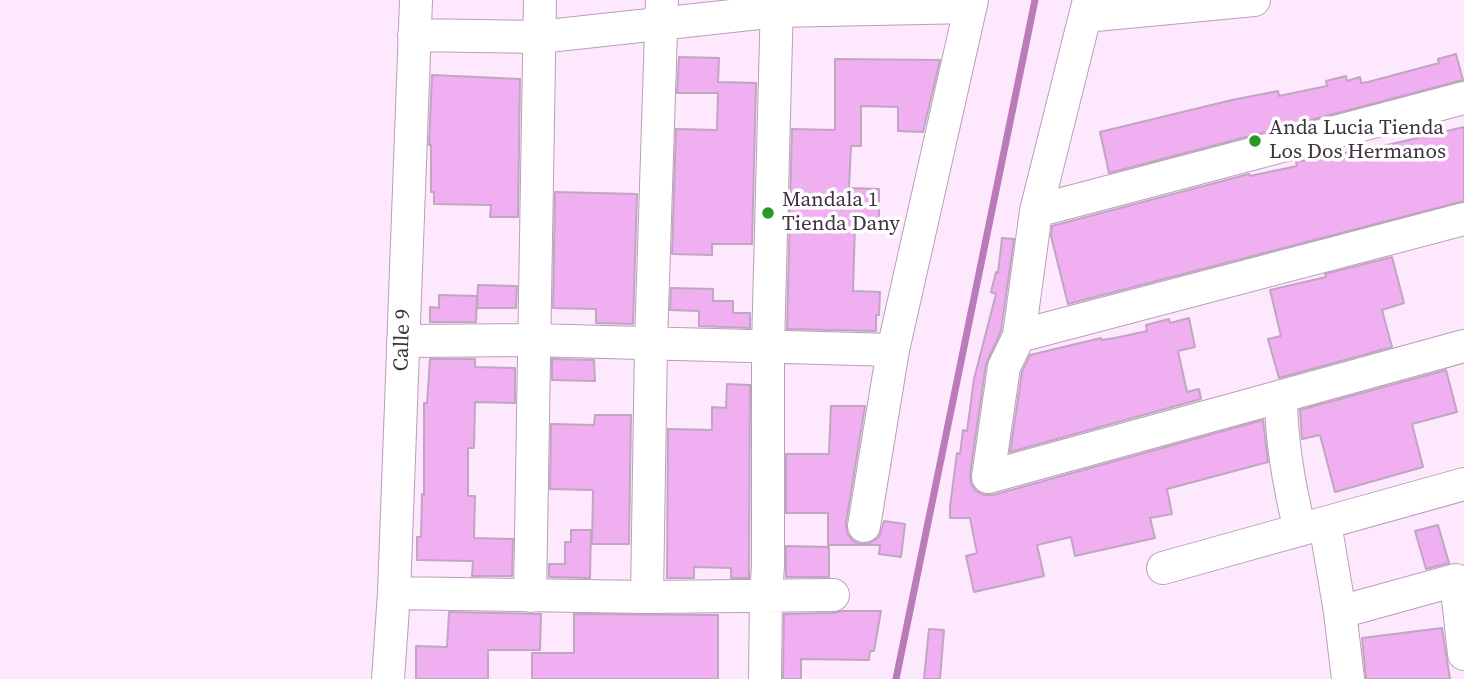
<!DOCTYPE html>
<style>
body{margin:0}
canvas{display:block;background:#fee8fe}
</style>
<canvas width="1464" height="679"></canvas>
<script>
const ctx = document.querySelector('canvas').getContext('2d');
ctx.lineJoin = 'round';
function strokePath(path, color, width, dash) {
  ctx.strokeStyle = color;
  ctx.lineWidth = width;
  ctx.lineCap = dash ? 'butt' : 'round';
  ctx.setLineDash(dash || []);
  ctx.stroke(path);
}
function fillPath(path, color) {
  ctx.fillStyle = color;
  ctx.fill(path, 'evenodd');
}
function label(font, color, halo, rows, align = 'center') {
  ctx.font = font + ' "Source Serif 4",serif';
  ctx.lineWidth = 7;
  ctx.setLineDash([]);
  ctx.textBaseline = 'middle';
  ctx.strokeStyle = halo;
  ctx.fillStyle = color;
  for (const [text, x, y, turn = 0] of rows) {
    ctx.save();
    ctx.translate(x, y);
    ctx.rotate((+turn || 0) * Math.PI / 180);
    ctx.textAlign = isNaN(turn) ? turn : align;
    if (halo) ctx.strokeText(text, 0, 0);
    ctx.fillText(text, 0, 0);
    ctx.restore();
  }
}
const stream = new Path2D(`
 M 896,679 L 1035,0`);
const building = new Path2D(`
 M 1456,54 L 1463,80 L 1109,173 L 1100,132 L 1232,100 L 1278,91 L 1279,96 L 1327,86 L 1326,81 L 1346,76 L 1347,81 L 1360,77 L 1361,83 L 1368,82 L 1439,63 L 1438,59 Z
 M 679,57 L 719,58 L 718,82 L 756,83 L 752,244 L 712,244 L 712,255 L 672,254 L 676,129 L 717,130 L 717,127 L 718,93 L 677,93 Z
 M 835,59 L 940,60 L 923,132 L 898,131 L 898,107 L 861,106 L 861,146 L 851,146 L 849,188 L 879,189 L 879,225 L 855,225 L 853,291 L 880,292 L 879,315 L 876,315 L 876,331 L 787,329 L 792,129 L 835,130 Z
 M 432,75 L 520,79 L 518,217 L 490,217 L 491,205 L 434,204 L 434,192 L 431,192 L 431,145 L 429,145 Z
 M 1464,127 L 1464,201 L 1068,304 L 1051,236 L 1052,226 L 1249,174 L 1250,176 L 1297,166 L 1296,162 L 1383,146 Z
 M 555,192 L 637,194 L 633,324 L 596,323 L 596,309 L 553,308 Z
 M 1002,238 L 1014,239 L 1001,331 L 986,364 L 970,474 L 971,484 L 976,491 L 984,495 L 993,495 L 1263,420 L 1268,462 L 1167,489 L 1172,514 L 1150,518 L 1155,538 L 1075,556 L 1071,537 L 1037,545 L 1044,576 L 974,592 L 966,556 L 977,553 L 970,518 L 950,518 L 950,507 L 957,453 L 960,454 L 963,430 L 967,431 L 974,379 L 996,294 L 991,292 L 996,272 L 998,273 Z
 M 1392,257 L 1404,303 L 1382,310 L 1392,347 L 1279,378 L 1268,339 L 1281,336 L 1270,290 L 1326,277 L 1325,274 Z
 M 478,285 L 517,286 L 516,308 L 477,308 Z
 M 671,288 L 713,289 L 713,301 L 733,301 L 733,313 L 750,313 L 750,328 L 699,326 L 699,311 L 670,310 Z
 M 439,295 L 477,296 L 476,322 L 430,322 L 430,307 L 439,308 Z
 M 1189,318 L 1195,347 L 1178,351 L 1187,392 L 1199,389 L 1201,399 L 1010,452 L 1022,372 L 1030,355 L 1101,338 L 1101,340 L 1115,338 L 1147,331 L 1146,325 L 1169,319 L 1170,323 Z
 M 430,359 L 475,359 L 475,367 L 515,368 L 515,403 L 475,402 L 474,448 L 468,448 L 468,496 L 475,496 L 474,538 L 513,539 L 512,576 L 472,576 L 473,561 L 417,560 L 417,537 L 421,537 L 422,494 L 424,495 L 424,403 L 427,403 Z
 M 552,359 L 594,360 L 595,381 L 552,380 Z
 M 1446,370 L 1457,412 L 1412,424 L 1423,467 L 1335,492 L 1320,435 L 1302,439 L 1300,410 Z
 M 727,384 L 750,385 L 749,578 L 731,578 L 731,568 L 694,567 L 694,578 L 667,578 L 668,429 L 712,430 L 712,407 L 726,408 Z
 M 831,406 L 865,406 L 846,523 L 847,533 L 853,541 L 860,544 L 870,543 L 879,537 L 884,521 L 905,524 L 901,557 L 879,554 L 880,545 L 828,545 L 828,513 L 786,513 L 786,454 L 829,454 Z
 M 595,415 L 631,415 L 629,544 L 592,544 L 593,490 L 550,489 L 551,424 L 594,425 Z
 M 1438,525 L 1449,563 L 1426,569 L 1415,531 Z
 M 571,530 L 591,530 L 590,578 L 549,577 L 549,564 L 565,564 L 565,542 L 571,542 Z
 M 786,546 L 829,547 L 829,577 L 786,577 Z
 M 842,611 L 881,611 L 874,651 L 870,651 L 869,660 L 801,659 L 801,679 L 783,679 L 784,614 L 833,613 Z
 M 449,612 L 541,614 L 540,650 L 488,650 L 488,679 L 416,679 L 416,646 L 447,647 Z
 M 574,614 L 718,615 L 718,679 L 532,679 L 532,653 L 574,653 Z
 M 1442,628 L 1450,679 L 1366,679 L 1362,638 Z
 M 929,629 L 944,630 L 940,679 L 924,679 Z`);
const minor = new Path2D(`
 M 1089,0 L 1036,211 L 1019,336 L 1004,367 L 988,477 L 1464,346
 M 1085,16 L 1254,0
 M 414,35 L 539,37 L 777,11 L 970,7
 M 1036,211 L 1464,98
 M 1019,336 L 1464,219
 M 403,341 L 533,340 L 893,350
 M 1281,396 C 1281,441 1289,486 1300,530
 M 1325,523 L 1340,612 L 1348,679
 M 864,526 L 893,350 L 972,0
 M 1163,568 L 1464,484
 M 394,593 L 647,597 L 833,595
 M 530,596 L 540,0
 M 647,597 L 651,343 L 662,0
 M 1340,612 L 1456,580 L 1464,654
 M 388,679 L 394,593 L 416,0
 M 765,679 L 766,595 L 768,566 L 768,346 L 777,0`);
const markers = [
 [1255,141,7,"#299926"],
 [768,213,7,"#299926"]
];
const poiNames = [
 ["Anda Lucia Tienda",1269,129],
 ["Los Dos Hermanos",1269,153],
 ["Mandala 1",782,201],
 ["Tienda Dany",782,225]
];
const streetNames = [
 ["Calle 9",403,340,-88]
];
strokePath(stream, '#b97bb9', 7);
fillPath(building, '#f0aff0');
strokePath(building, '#c0a6c0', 2);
strokePath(minor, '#b99fb9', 34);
strokePath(minor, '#fff', 32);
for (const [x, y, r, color] of markers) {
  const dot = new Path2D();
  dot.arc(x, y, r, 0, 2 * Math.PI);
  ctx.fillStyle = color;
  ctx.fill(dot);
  strokePath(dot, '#fff', 2.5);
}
label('21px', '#3e333e', '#fff', poiNames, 'left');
label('21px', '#3e333e', '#fff', streetNames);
</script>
